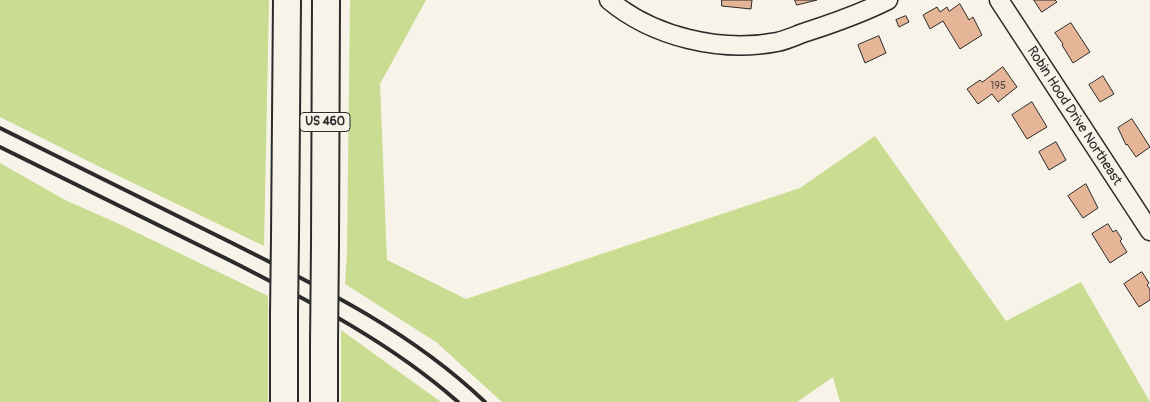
<!DOCTYPE html>
<style>
body{margin:0}
canvas{display:block;background:#f7f3e8}
</style>
<canvas width="1150" height="402"></canvas>
<script>
const ctx = document.querySelector('canvas').getContext('2d');
ctx.lineJoin = 'round';
function fillPath(path, color) {
  ctx.fillStyle = color;
  ctx.fill(path, 'evenodd');
}
function strokePath(path, color, width, dash) {
  ctx.strokeStyle = color;
  ctx.lineWidth = width;
  ctx.lineCap = dash ? 'butt' : 'round';
  ctx.setLineDash(dash || []);
  ctx.stroke(path);
}
function label(font, color, halo, rows, align = 'center') {
  ctx.font = font + ' Pangolin,sans-serif';
  ctx.lineWidth = 5;
  ctx.setLineDash([]);
  ctx.textBaseline = 'middle';
  ctx.strokeStyle = halo;
  ctx.fillStyle = color;
  for (const [text, x, y, turn = 0] of rows) {
    ctx.save();
    ctx.translate(x, y);
    ctx.rotate((+turn || 0) * Math.PI / 180);
    ctx.textAlign = isNaN(turn) ? turn : align;
    if (halo) ctx.strokeText(text, 0, 0);
    ctx.fillText(text, 0, 0);
    ctx.restore();
  }
}
const green = new Path2D(`
 M 0,0 L 269,0 L 264,246 L 100,167 L 0,117 Z
 M 350,0 L 426,0 L 380,84 L 387,260 L 466,299 L 800,188 L 875,136 L 1006,321 L 1081,282 L 1150,402 L 840,402 L 833,377 L 797,402 L 502,402 L 436,342 L 345,284 L 347,253 Z
 M 0,163 L 65,200 L 115,222 L 268,296 L 268,402 L 0,402 Z
 M 341,330 L 441,402 L 341,402 Z`);
const building = new Path2D(`
 M 722,0 L 752,0 L 751,9 L 722,6 Z
 M 795,0 L 817,0 L 797,5 Z
 M 1034,0 L 1055,0 L 1057,2 L 1042,12 Z
 M 960,4 L 969,20 L 973,17 L 982,35 L 960,49 L 943,21 L 930,29 L 923,15 L 937,7 L 940,12 L 947,7 L 949,11 Z
 M 906,16 L 909,22 L 899,27 L 896,20 Z
 M 1071,23 L 1090,52 L 1073,63 L 1062,45 L 1063,44 L 1055,33 Z
 M 879,36 L 886,53 L 865,63 L 858,45 Z
 M 1003,67 L 1017,87 L 998,102 L 992,94 L 978,104 L 967,89 L 980,80 L 982,82 Z
 M 1103,76 L 1114,94 L 1100,102 L 1089,85 Z
 M 1032,102 L 1047,127 L 1027,139 L 1012,115 Z
 M 1132,119 L 1150,147 L 1136,157 L 1127,144 L 1126,145 L 1118,128 Z
 M 1056,142 L 1066,160 L 1049,170 L 1039,152 Z
 M 1086,184 L 1098,208 L 1083,218 L 1068,196 Z
 M 1108,224 L 1113,232 L 1116,230 L 1122,239 L 1120,241 L 1127,252 L 1110,263 L 1092,234 Z
 M 1142,272 L 1149,283 L 1147,285 L 1150,289 L 1150,300 L 1139,307 L 1124,284 Z`);
const minor = new Path2D(`
 M 609,0 C 653,37 721,53 777,42 C 787,40 797,35 806,32 C 834,23 862,13 888,0
 M 999,0 L 1150,231`);
const highway = new Path2D(`
 M 285,237 L 287,0
 M 325,244 L 326,0
 M 284,402 L 284,314
 M 324,402 L 324,343`);
const rail = new Path2D(`
 M 0,128 C 77,166 153,204 230,242 C 320,287 411,331 485,402
 M 0,147 C 77,185 154,223 231,261 C 311,302 390,342 458,402`);
const highwayBridge = new Path2D(`
 M 284,314 L 285,237
 M 324,343 L 325,244`);
const numberNames = [
 ["195",998,86]
];
const shields = [
 [325,122,50]
];
const shieldNames = [
 ["US 460",325,122]
];
const streetNames = [
 ["Robin Hood Drive Northeast",1074,116,57]
];
fillPath(green, '#c9dc91');
fillPath(building, '#e6b497');
strokePath(building, '#2b2b2b', 1);
strokePath(minor, '#2b2b2b', 21);
strokePath(highway, '#2b2b2b', 30);
strokePath(minor, '#f7f3e8', 18);
strokePath(highway, '#f7f3e8', 26);
strokePath(rail, '#2b2b2b', 4);
strokePath(highwayBridge, '#2b2b2b', 30, []);
strokePath(highwayBridge, '#f7f3e8', 26);
label('11px', '#5a4d46', null, numberNames);
for (const [x, y, w] of shields) {
  const box = new Path2D();
  box.roundRect(x - w / 2, y - 9.5, w, 19, 4);
  ctx.fillStyle = '#f7f3e8';
  ctx.fill(box);
  strokePath(box, '#2b2b2b', 1);
}
label('bold 12px', '#2b2b2b', null, shieldNames);
label('14px', '#2b2b2b', '#f7f3e8', streetNames);
</script>
